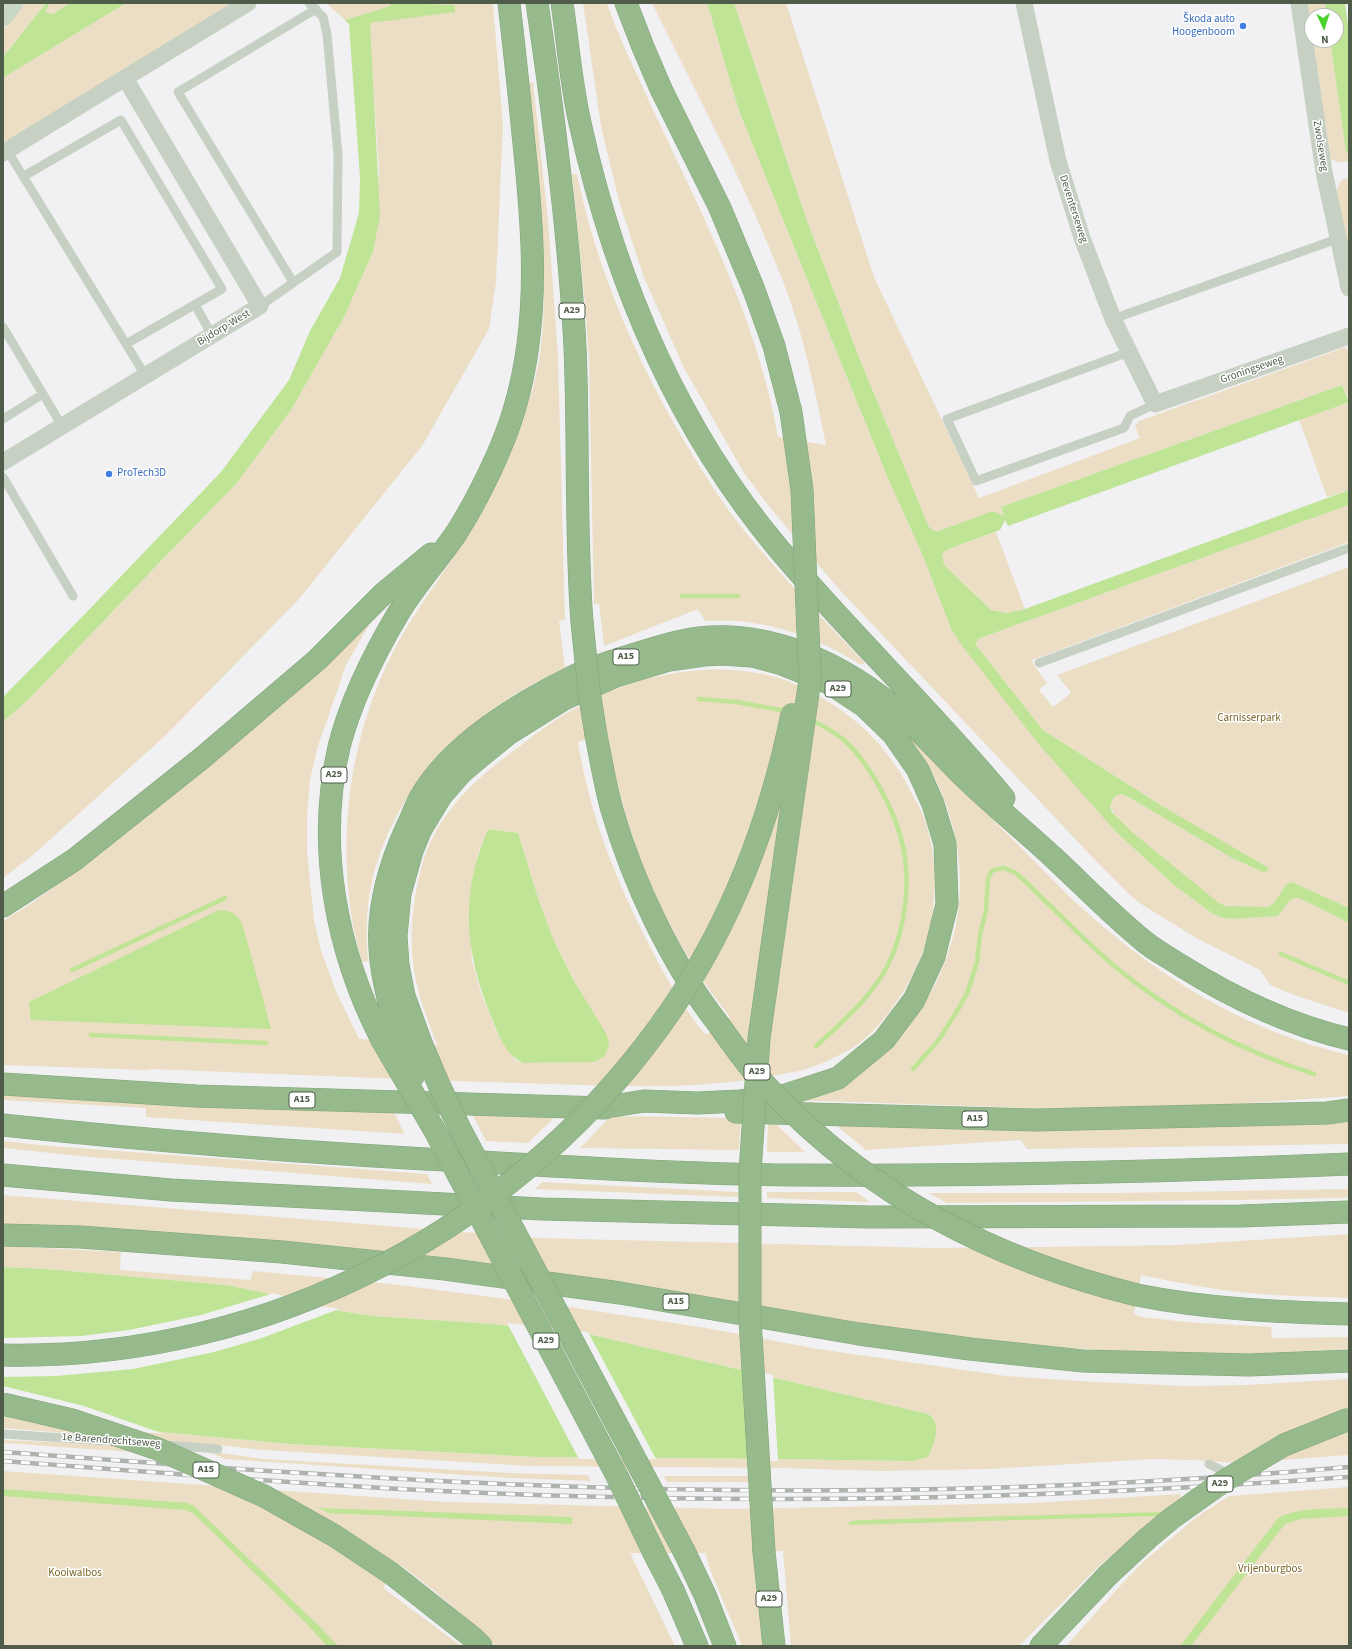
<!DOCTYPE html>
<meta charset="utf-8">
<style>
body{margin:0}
#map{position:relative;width:1352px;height:1649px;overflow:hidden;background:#f1f1f3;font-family:"Source Sans 3",sans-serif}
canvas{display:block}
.frame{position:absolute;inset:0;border:4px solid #4f5c4a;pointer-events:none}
.north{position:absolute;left:1304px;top:8px;width:40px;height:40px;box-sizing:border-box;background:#fff;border:1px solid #b9beb7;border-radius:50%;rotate:176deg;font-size:11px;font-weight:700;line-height:16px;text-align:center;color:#4f5c4a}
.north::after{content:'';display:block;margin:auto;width:14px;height:18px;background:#48d22b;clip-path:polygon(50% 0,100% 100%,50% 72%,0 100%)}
</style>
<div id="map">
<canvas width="1352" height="1649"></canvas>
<div class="frame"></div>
<div class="north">N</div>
</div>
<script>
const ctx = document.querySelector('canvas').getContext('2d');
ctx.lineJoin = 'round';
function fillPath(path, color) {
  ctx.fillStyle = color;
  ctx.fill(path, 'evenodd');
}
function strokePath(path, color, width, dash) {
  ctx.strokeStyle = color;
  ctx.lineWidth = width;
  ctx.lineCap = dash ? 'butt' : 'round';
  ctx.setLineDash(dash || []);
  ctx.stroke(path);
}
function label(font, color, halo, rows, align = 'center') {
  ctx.font = font + ' "Source Sans 3",sans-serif';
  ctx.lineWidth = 3;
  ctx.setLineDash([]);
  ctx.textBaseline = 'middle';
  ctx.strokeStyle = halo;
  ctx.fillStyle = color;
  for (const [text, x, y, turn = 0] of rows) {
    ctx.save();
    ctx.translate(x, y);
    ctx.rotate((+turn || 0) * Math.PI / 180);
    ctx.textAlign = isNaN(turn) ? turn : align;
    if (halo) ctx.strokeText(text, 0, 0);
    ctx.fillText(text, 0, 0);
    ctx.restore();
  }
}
const green = new Path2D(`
 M 24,3 L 46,3 L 3,57 L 3,30 Z
 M 50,3 L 70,3 L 53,14 L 45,12 Z
 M 126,3 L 238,3 L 3,145 L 3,78 Z
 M 326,3 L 390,3 L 390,6 L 345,20 Z
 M 419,3 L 489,3 L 493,4 L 503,125 L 496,282 L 489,329 L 422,446 L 299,599 L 165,736 L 32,856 L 3,878 L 3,722 L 30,698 L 159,563 L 236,484 L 291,410 L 344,317 L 373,252 L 379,172 L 369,22 L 455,11 L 455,5 L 448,6 Z
 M 583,3 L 607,3 C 617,33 631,61 644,90 C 695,202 757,314 778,437 L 826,445 C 815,391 804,336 784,284 C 747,188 698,96 652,3 L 707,3 L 739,111 L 887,476 L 923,556 L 951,629 L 1116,832 L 1174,885 L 1213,914 L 1223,918 L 1232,919 L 1278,916 C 1285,909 1287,897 1299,898 L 1349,923 L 1349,1013 L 1297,996 L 1270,985 L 1260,970 L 1198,939 L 1144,906 L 1132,897 L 1096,861 L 838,588 L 772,510 L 744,473 L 684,368 L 643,275 L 619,201 L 601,126 Z
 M 734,3 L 786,3 L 874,277 L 979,498 L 1140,438 L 1135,426 L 1139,421 L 1343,348 L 1349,349 L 1349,400 L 1342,385 L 1001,507 L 1004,516 L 939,531 L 934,531 L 929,527 L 859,357 L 806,218 Z
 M 1307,3 L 1325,3 L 1327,16 L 1312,16 L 1312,40 L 1330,40 L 1346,152 L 1349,152 L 1349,161 C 1340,163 1336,163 1329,157 L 1315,71 Z
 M 533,82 L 548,220 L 558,356 L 565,620 L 559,621 L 565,668 C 472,709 393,784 371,886 C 366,910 366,937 368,961 L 362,962 C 358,946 353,929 351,913 C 337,814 355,716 405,630 C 427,594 453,561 473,525 C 482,510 488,494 495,478 C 509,449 524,420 533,388 C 549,329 544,268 538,208 C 534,166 530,124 526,83 Z
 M 572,174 L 577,174 C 597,272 638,364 689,449 C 705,475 721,501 739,524 C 778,573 822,618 865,663 L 861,665 C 814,635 761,617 705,621 L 698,609 L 604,646 L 599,603 L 594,604 L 589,360 L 585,303 Z
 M 1349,178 L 1349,251 L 1336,193 L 1340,182 L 1344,179 Z
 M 1349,402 L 1349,490 L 1327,497 L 1299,419 Z
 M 1349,505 L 1349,542 L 1032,660 L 1033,664 L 1047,683 L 1039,690 L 1053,707 L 1071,693 L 1057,675 L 1349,567 L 1349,908 L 1292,882 C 1280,887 1279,904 1267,907 C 1258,909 1228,908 1219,903 C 1206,897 1194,884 1183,875 C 1167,861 1116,824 1110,806 L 1114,797 L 1119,794 L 1125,795 L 1232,858 L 1265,873 L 1268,868 L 1162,806 L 1043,730 L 976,645 L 977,640 L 983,637 Z
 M 996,532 L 1025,609 L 1007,613 L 991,610 L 944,565 C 940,558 941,553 949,549 Z
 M 366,624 L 369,625 L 346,665 L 317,749 L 310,780 L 307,816 L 307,852 L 314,920 L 321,950 L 335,989 L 359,1039 L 437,1045 C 430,1025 421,1005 417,985 C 408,947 411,907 421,869 C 435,814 476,778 520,746 C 539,731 558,717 580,706 C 636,675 708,660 771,676 C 786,679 799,686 813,693 C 856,715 891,750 912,794 C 916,801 921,809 924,818 C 938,856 938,903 926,942 C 915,978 887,1023 857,1045 C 847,1052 835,1057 825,1062 C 805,1071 784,1074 764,1077 C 693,1090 620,1086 548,1084 C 416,1080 284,1074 152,1069 L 146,1070 L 3,1065 L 3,921 L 32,903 L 67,878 ZM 607,731 C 620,815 651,901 698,972 C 707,988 719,1002 730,1017 L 706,1035 C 686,1012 670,985 656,958 C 620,890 590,819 578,742 ZM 488,829 L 518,833 L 539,901 L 554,941 L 574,981 L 604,1057 L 594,1062 L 523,1063 L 515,1060 L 496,1030 L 481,993 L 472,961 L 469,913 L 478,854 Z
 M 894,720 L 1073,900 C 1152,973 1243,1031 1349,1055 L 1349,1096 L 1196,1107 L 1031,1108 L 791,1100 C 825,1075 859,1050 893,1024 C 902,1018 920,1007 927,999 C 933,989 939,977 943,967 C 971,902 963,830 930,769 C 920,751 907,736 894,720 Z
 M 3,1093 L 392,1109 L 405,1134 L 146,1117 L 146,1108 L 3,1100 Z
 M 472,1114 L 556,1116 L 528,1143 L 486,1141 Z
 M 611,1116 L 741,1118 L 739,1150 L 580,1148 Z
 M 1349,1116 L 1349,1144 L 1027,1149 L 1021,1140 L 866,1150 L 830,1120 Z
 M 773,1121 L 805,1152 L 767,1152 L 768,1122 Z
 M 3,1141 L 51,1146 L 427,1174 L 432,1184 L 79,1156 L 3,1148 Z
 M 543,1182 L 738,1192 L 738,1197 L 534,1189 Z
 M 1349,1189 L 1349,1197 L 1337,1198 L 1234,1200 L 947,1203 L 928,1193 L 1117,1193 Z
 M 767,1192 L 856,1192 L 870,1202 L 767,1198 Z
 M 3,1195 L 538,1238 L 739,1243 L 934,1248 L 1041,1247 L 1177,1245 L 1349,1234 L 1349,1298 C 1307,1296 1265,1296 1223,1290 C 1196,1286 1168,1281 1141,1275 L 1134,1314 L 1141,1317 L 1186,1322 L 1271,1327 L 1272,1338 L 1349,1337 L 1349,1349 L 1246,1354 L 1124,1352 L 986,1341 L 740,1305 L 3,1226 Z
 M 3,1246 L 121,1252 L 120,1270 L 250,1280 L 253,1271 L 392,1284 L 576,1308 L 706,1328 L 818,1349 L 1006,1376 L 1095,1382 L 1187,1386 L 1246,1385 L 1349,1379 L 1349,1455 L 1239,1463 L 1191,1460 L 1154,1459 L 990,1469 L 881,1471 L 778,1468 L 530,1466 L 263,1450 L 219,1445 L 3,1428 L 3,1417 L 289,1444 L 536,1457 L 695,1458 L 912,1461 L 928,1457 C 934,1446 943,1422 928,1414 L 580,1332 L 479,1323 L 372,1316 L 347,1312 L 306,1305 L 266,1293 L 226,1285 L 47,1269 L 3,1267 Z
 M 3,1440 L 115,1445 L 133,1452 L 3,1443 Z
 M 207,1451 L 263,1459 L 511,1473 L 588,1475 L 591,1481 L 511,1478 L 225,1459 Z
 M 3,1471 L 446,1502 L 730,1509 L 1034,1503 L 1181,1494 L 1180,1495 L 1181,1498 L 1099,1566 L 1019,1646 L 791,1646 L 783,1551 L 754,1552 L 765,1646 L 742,1646 L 711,1572 L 705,1553 L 630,1553 L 675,1646 L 496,1646 C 465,1616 434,1589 399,1564 L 383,1588 L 461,1646 L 3,1646 Z
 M 664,1476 L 749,1476 L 750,1482 L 667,1482 Z
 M 1349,1487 L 1349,1646 L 1066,1646 L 1119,1587 L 1144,1561 L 1198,1516 L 1229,1496 Z`);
const water = new Path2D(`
 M 46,3 L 50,3 L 45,12 L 53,14 L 70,3 L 126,3 L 3,78 L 3,57 Z
 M 390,3 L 455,5 L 455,12 L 370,23 L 380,216 L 373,252 L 344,317 L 291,410 L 236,484 L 159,563 L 30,698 L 3,722 L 3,697 L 81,618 L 221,472 L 289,380 L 310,331 L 340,278 L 359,213 L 360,177 L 349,24 L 345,20 L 390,6 Z
 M 707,3 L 734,3 L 806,218 L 859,357 L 929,527 L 934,531 L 939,531 L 993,511 L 1004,516 L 1001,507 L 1342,385 L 1349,402 L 1008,526 L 1005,520 L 1000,530 L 949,549 L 944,552 L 942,556 L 944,565 L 991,610 L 1007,613 L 1025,609 L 1349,490 L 1349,505 L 983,637 L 977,640 L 976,645 L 1043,730 L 1162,806 L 1269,868 L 1265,873 L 1232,858 L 1125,795 L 1120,794 L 1114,797 L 1110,806 L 1112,812 L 1133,833 L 1219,903 L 1226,906 L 1268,907 L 1274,903 L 1286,885 L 1292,882 L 1349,908 L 1349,923 L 1299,898 C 1287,897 1285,909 1278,916 L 1232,919 L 1223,918 L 1213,914 L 1174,885 L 1116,832 L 1037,742 L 960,643 L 951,629 L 923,556 L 887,476 L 739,111 Z
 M 1325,3 L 1345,3 L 1349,33 L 1349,152 L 1346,152 L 1330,40 L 1336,40 L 1336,16 L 1327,16 Z
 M 488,829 L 518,833 L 539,901 L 554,941 L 574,981 L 607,1035 L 609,1046 L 604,1057 L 594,1062 L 523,1063 C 506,1055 499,1036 492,1019 C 465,953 459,896 488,829 Z
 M 219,910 C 233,911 237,914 243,926 L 271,1029 L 31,1020 L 29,1002 Z
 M 3,1267 L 47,1269 L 226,1285 L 266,1293 L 306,1305 L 347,1312 L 372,1316 L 479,1323 L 580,1332 L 928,1414 C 943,1422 934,1446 928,1457 L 912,1461 L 695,1458 L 536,1457 L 289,1444 L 3,1417 Z
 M 3,1489 L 187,1503 L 194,1506 L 322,1629 L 338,1646 L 327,1646 L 303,1620 L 193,1513 L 185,1510 L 3,1496 Z
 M 319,1508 L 572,1517 L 572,1524 L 328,1513 Z
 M 1349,1508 L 1349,1516 L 1301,1519 L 1285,1524 L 1191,1646 L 1180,1646 L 1278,1518 C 1299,1507 1326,1509 1349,1508 Z
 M 1162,1512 L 1157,1516 L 849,1525 L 849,1522 L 860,1520 Z`);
const pier = new Path2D(`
 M 274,1293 L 307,1304 L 339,1309 L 259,1339 L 214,1352 L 133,1369 L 56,1376 L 3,1377 L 3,1338 L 81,1336 L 129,1330 L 201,1315 Z
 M 507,1323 L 588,1332 L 656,1459 L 579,1459 Z
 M 744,1368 L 773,1375 L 778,1461 L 749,1461 Z
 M 3,1386 L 84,1406 L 164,1434 L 33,1422 L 3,1415 Z`);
const stream = new Path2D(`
 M 682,596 L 738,596
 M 699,699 L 737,702 L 786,711
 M 810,720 C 822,725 834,732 844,740 C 872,766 897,814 904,851 C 910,885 905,925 892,956 C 877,992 845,1020 816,1046
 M 1281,954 L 1349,983
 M 72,970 L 225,898
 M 91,1035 L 266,1043
 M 913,1069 L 938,1041 L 959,1008 L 968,991 L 977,962 L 980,935 L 986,910 L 988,879 L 991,872 L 993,870 L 1004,868 L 1016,873 C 1049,903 1079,936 1113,965 C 1172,1014 1241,1051 1314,1074`);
const lane = new Path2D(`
 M 7,150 L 145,375
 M 24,176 L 121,120 L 222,289 L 126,344
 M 293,282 L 178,92 L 316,9
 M 195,305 L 212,335
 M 260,306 L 337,252 L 338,155 L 327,34 L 323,17 L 309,3
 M 1113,319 L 1337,239
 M 3,327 L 62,426
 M 1129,352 L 947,419 L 976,481 L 1124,428 L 1130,416 L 1155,404
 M 3,419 L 43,394
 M 3,477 L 73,596
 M 1039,663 L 1349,548
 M 3,1434 L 109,1441
 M 166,1445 L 218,1449
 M 1209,1464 L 1221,1470 L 1223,1482`);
const street = new Path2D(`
 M 1024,3 L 1058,161 L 1082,238 L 1113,319 L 1155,404 L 1349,336
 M 1299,3 L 1324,172 L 1349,288
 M 125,78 L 248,3
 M 3,153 L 125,78 L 260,306 L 3,462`);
const secondary = new Path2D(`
 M 3,15 L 12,3`);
const highway = new Path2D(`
 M 537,3 C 554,117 569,232 575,347 C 579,439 575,531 582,622
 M 562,3 C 568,43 571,84 580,123 C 614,277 676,426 778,548 C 850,634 932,711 1004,798
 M 626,3 L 643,47 L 661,89
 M 596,735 C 601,760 605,785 612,810 C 633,883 672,965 719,1025
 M 3,906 L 74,860 L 202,758 L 317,660 L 385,592 L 431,554
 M 382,1040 C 336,951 316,846 339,747 C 351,699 374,654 399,612 C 416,584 439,559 457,532 C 479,497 504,446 515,407 C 541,318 533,226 523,134 C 519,91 514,47 509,3
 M 402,1042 C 372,963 371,906 406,829 C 411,819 415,808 420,798 C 451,744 520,702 574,676 C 593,667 612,661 632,655 C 654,648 676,641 699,638 C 767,630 837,661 889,703 C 914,724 935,748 958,771 C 988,801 1023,829 1054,858 C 1085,887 1113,916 1145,942 C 1156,951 1168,957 1180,965 C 1231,997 1290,1025 1349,1039
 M 421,1043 L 404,996 L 398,965 L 396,936 L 400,894 L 412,851 L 421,829 L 441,796 L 462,772 L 475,761 L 508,734 L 564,699 L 616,676 L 669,660 L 704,655 L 722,654 L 752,656 L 782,664 L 829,683 L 864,706 L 893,734 L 918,770 L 933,804 L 945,844 L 947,904 L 934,957 L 914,1000 L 884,1040 L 838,1078 L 786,1095 L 740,1101 L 697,1103 L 644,1101 L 600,1108
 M 3,1084 L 196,1096 L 605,1108
 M 736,1112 L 1036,1120 L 1327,1113 L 1349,1110
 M 3,1125 C 162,1142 322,1154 482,1162 C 586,1168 690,1174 794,1175 C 979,1176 1164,1172 1349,1164
 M 3,1175 L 171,1190 L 542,1209 L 869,1217 L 1241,1216 L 1349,1212
 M 3,1235 L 80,1237 L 282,1252 L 445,1269 L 620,1293 L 859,1334 L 970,1349 L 1083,1361 L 1249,1365 L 1349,1361
 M 1137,1295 C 1207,1309 1278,1312 1349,1314
 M 764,1552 L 774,1646
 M 654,1553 L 673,1590 L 697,1646
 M 685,1553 L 705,1595 L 725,1646
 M 392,1574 L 472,1637 L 481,1646
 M 1041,1646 L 1108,1575`);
const rail = new Path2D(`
 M 3,1452 C 170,1464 336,1477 503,1484 C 785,1496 1068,1492 1349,1467
 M 3,1461 C 192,1475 381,1491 571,1496 C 831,1504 1090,1496 1349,1477`);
const highwayBridge = new Path2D(`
 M 661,89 L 720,208 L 754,290 L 774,346 L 791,412 L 802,490 L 810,679 L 759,1038 L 750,1172 L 750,1319 L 764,1552
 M 582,622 L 589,691 L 596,735
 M 719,1025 C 736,1049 753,1073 774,1094 C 874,1198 998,1261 1137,1295
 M 382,1040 L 435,1131 L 617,1476 L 654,1553
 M 402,1042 L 414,1076
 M 421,1043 L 439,1085 L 460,1129 L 685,1553
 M 3,1355 C 269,1361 525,1226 674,1006 C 733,918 771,817 792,714
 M 3,1404 L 72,1420 L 158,1449 L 264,1496 L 335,1536 L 392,1574
 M 1108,1575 L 1148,1538 L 1172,1518 L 1224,1481 L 1284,1445 L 1349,1419`);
const markers = [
 [1243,26,4,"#3f7fe0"],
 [109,474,4,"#3f7fe0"]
];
const shields = [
 [572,311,26],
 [626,657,26],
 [838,689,26],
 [334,775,26],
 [757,1072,26],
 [302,1100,26],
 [975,1119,26],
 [676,1302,26],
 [546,1341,26],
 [206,1470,26],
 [1220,1484,26],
 [769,1599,26]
];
const shieldNames = [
 ["A29",572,311],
 ["A15",626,657],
 ["A29",838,689],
 ["A29",334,775],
 ["A29",757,1072],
 ["A15",302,1100],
 ["A15",975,1119],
 ["A15",676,1302],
 ["A29",546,1341],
 ["A15",206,1470],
 ["A29",1220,1484],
 ["A29",769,1599]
];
const shopNames = [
 ["Škoda auto",1235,20],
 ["Hoogenboom",1235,33],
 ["ProTech3D",117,474,"left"]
];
const streetNames = [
 ["Zwolseweg",1320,146,81],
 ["Deventerseweg",1073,209,72],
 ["Bijdorp-West",224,328,-31],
 ["Groningseweg",1252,370,-19],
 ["1e Barendrechtseweg",111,1441,4]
];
const parkNames = [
 ["Carnisserpark",1249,719],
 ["Vrijenburgbos",1270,1570],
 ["Kooiwalbos",75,1574]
];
fillPath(green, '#ebdec4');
fillPath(water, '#bfe496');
fillPath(pier, '#f1f1f3');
strokePath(stream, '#bfe496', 4.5);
strokePath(highway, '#82a679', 23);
strokePath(lane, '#c7d1c3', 9);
strokePath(street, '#c7d1c3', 17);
strokePath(secondary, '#c9d7c5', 22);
strokePath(highway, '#97ba8d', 22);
strokePath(rail, '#aeb4ad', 4.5);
strokePath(rail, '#fff', 3, [9]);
strokePath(highwayBridge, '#82a679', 23, []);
strokePath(highwayBridge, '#97ba8d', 22);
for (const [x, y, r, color] of markers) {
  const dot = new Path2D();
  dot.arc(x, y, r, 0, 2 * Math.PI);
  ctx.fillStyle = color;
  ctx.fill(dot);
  strokePath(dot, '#fff', 1.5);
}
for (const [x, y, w] of shields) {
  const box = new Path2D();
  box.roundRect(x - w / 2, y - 8, w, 16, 3);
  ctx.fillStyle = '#fff';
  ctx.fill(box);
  strokePath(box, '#4f5c4a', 1);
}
label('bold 10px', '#4f5c4a', null, shieldNames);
label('11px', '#366cbe', '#fff', shopNames, 'right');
label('11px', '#4f5c4a', '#fff', streetNames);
label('11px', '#786321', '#fff', parkNames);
</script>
